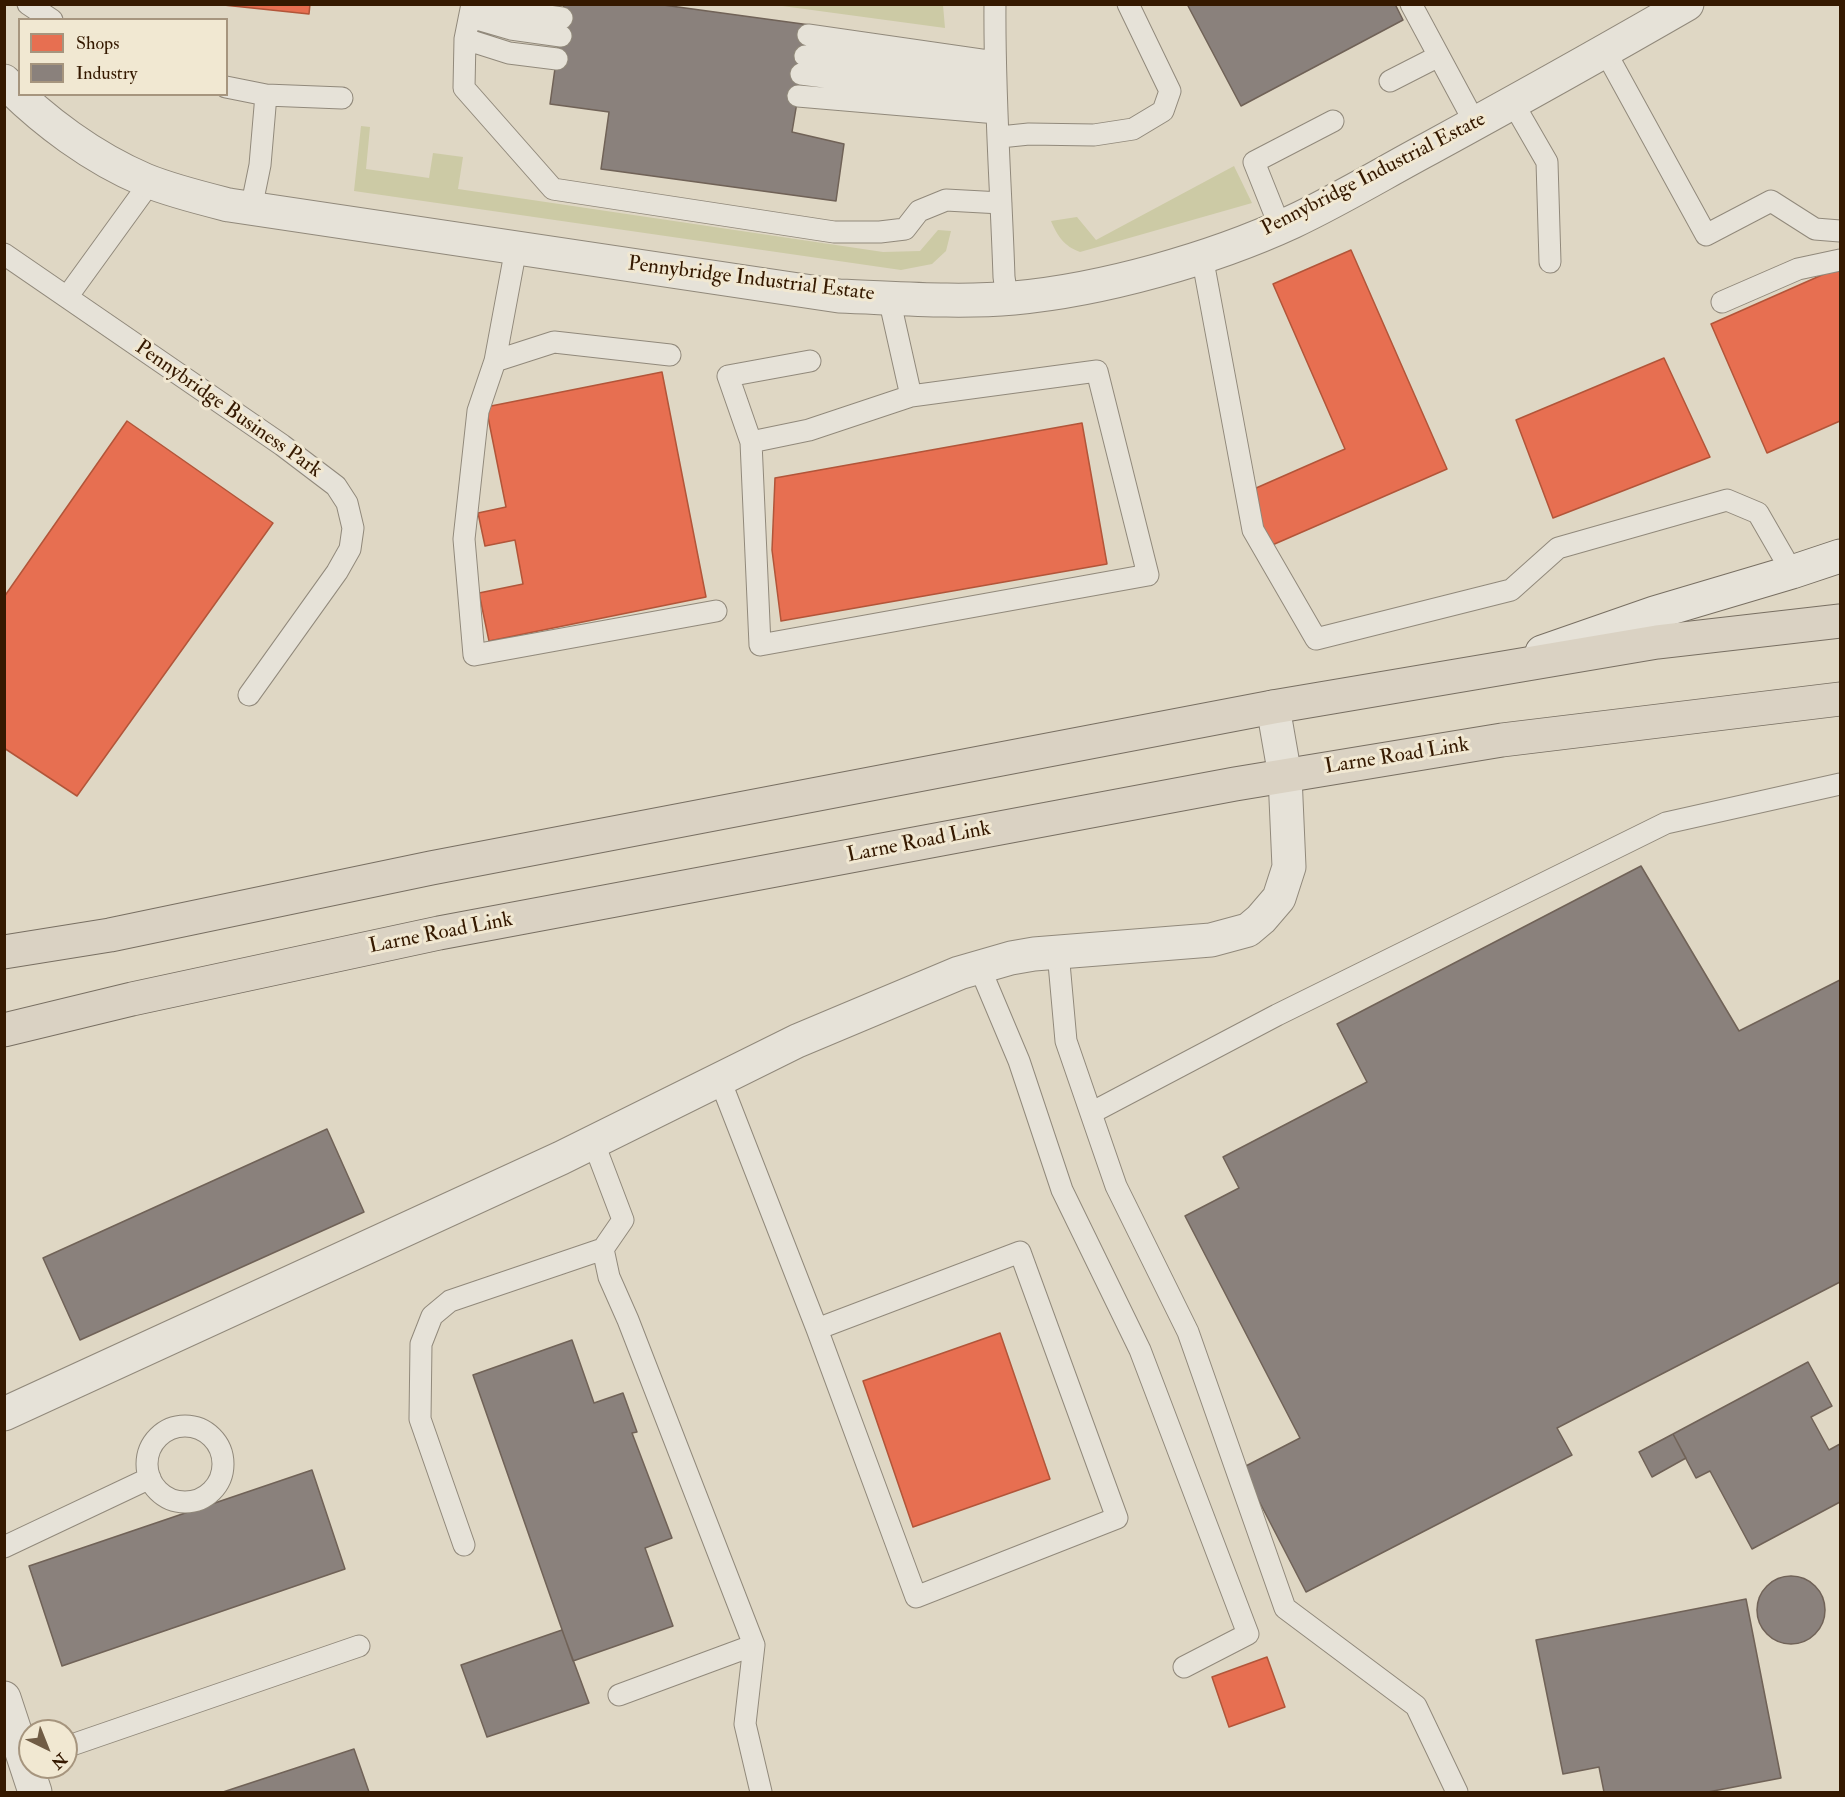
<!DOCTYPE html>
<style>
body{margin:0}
#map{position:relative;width:1845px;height:1797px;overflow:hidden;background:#dfd7c4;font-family:"IM FELL Double Pica",serif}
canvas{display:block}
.frame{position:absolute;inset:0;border:6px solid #351900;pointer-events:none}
.legend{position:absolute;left:18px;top:18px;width:210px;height:78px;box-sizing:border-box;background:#f1e8d2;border:2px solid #a6957e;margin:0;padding:8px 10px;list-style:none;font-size:18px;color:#351900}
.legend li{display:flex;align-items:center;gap:12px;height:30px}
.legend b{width:30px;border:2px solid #a6957e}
.north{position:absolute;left:18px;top:1719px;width:60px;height:60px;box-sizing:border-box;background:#f1e8d2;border:2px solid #a6957e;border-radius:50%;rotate:137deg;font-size:16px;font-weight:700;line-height:24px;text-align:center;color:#351900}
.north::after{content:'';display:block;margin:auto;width:21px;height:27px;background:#705c45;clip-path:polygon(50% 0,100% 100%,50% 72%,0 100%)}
</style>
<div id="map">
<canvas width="1845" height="1797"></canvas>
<div class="frame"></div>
<ul class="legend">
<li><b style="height:16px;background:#e76f51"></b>Shops</li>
<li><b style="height:16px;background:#8a817c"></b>Industry</li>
</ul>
<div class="north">N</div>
</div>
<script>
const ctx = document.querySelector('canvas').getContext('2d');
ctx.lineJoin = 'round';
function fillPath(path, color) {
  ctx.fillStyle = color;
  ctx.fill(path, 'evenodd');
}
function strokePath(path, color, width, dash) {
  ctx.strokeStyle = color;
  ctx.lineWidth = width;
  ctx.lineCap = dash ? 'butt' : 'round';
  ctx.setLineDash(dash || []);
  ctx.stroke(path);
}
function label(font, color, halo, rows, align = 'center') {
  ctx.font = font + ' "IM FELL Double Pica",serif';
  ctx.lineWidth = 6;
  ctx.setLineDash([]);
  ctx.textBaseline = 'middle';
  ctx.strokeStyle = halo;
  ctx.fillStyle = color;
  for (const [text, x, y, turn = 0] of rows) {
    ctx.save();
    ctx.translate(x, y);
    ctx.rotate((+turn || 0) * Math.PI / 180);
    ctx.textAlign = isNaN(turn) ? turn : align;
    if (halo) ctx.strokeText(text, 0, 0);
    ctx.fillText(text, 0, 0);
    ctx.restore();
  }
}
const green = new Path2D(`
 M 775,5 L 943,5 L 945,28 Z
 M 361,126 L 370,127 L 366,169 L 429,178 L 433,153 L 463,157 L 458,189 L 883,252 L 920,251 L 938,230 L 951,231 L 946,251 L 932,264 L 901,270 L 354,191 Z
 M 1234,166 L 1252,203 L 1080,252 C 1064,246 1058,237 1051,221 L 1077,217 L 1096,240 Z`);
const shops = new Path2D(`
 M 214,4 L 310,4 L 309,14 Z
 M 1351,250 L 1447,469 L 1270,546 L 1247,492 L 1345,449 L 1273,284 Z
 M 1840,267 L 1840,421 L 1767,453 L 1711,324 Z
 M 1664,358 L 1710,457 L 1553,518 L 1516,420 Z
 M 662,372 L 706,597 L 489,641 L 479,593 L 523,584 L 515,540 L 485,546 L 478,513 L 506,507 L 486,407 Z
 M 127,421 L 273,523 L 77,796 L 4,748 L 4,597 Z
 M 1082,423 L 1107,564 L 781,621 L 772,550 L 775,478 Z
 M 1000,1333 L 1050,1479 L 913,1527 L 863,1381 Z
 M 1267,1657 L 1285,1707 L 1229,1727 L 1212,1677 Z`);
const industry = new Path2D(`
 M 564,4 L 656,4 L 810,25 L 792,132 L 844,144 L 836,201 L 601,169 L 609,112 L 550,104 Z
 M 1187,4 L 1395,4 L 1403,20 L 1241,106 Z
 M 1641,866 L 1739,1031 L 1840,980 L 1840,1282 L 1557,1428 L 1572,1455 L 1306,1592 L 1242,1468 L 1300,1438 L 1185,1216 L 1239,1188 L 1223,1157 L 1367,1082 L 1337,1024 Z
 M 327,1129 L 364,1212 L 80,1340 L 43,1258 Z
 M 572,1340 L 594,1403 L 623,1393 L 637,1432 L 632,1433 L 672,1538 L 645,1548 L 673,1626 L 573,1661 L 473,1375 Z
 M 1808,1362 L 1832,1406 L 1811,1417 L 1829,1450 L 1840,1444 L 1840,1502 L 1752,1549 L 1710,1471 L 1696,1478 L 1673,1434 Z
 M 1673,1434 L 1686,1458 L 1652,1477 L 1639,1452 Z
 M 312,1470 L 345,1569 L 62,1666 L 29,1566 Z
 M1757 1610a34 34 0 1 1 68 0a34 34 0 1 1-68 0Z
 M 1746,1599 L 1781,1778 L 1708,1792 L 1604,1792 L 1599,1767 L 1563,1774 L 1536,1640 Z
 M 562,1630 L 589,1703 L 487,1737 L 461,1665 Z
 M 354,1749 L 369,1792 L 223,1792 Z`);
const lane = new Path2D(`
 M 28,4 L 52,20
 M 472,4 L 465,39 L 464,88 L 553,189 L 834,232 L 880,232 L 905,229 L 919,211 L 946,200 L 1001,203
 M 490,4 L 505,10 L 562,18
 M 995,4 C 994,95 1001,186 1004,277 L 1007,298
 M 1411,4 L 1475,123
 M 470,17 L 511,29 L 561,36
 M 808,35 L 995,62
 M 465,39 L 509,53 L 557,59
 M 1605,51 L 1706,235 L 1771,201 L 1815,229 L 1840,231
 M 805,56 L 995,82
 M 801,74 L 996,99
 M 1390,81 L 1439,56
 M 226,87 L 266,95 L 342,98
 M 798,96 L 997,113
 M 1513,103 L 1547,162 L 1550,262
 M 1000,137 L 1029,134 L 1094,135 L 1133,129 L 1163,111 L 1170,91 L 1128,4
 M 251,209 L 260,165 L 266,95
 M 1280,227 L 1254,162 L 1333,121
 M 516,248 L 495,361 L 478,411 L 464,539 L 474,655 L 716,611
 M 4,254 L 282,445 L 336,486 L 347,503 L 353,528 L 350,549 L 337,572 L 249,695
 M 1202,256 L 1253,530 L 1316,639 L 1511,590 L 1558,548 L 1727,500 L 1758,513 L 1792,572
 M 67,297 L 151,181
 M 889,298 L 911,396 L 1097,371 L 1148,575 L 760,645 L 751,442 L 809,430 L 911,396
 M 1722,302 L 1798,269 L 1840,260
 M 495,361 L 554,342 L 670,355
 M 751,442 L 728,376 L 810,361
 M 1058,952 L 1066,1041 L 1116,1186 L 1188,1332 L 1285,1608 L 1416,1706 L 1457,1792
 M 979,966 L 1019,1061 L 1062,1190 L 1140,1350 L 1248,1634 L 1184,1667
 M 720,1080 L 817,1329 L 916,1597 L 1117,1518 L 1020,1252 L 817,1329
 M 1091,1113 L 1277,1015 L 1666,823 L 1840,784
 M 593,1141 L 623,1220 L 603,1249 L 609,1277 L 628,1320 L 754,1645 L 619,1695
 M147 1464a38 38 0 1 1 76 0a38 38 0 1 1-76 0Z
 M 464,1545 L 420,1419 L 421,1344 L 432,1316 L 450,1301 L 603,1249
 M 4,1547 L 150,1478
 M 754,1645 L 745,1724 L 761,1792
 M 66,1747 L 359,1646`);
const street = new Path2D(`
 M 4,81 C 43,121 93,158 145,180 C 172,191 201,198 229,205 L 839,296 C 897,298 956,303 1014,298 C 1102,290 1212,259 1292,222 C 1339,200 1385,172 1430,148 C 1516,101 1602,53 1687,4
 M 4,1414 L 561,1158 L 797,1041 L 959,973 L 1011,958 L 1034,954 L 1211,940 L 1248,930 L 1261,919 L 1279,898 L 1289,867 L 1285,776 L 1273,707
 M 4,1698 L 35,1792`);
const secondary = new Path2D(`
 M 1542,652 L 1654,613 L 1792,572 L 1840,556`);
const primary = new Path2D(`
 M 4,952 L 110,935 L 431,868 L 1273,707 L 1657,642 L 1840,621
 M 4,1030 L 132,999 L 439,933 L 1235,784 L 1502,740 L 1840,699`);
const streetNames = [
 ["Pennybridge Industrial Estate",1374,175,-27],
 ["Pennybridge Industrial Estate",751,280,7],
 ["Pennybridge Business Park",228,410,35],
 ["Larne Road Link",1397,757,-9],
 ["Larne Road Link",919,843,-11],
 ["Larne Road Link",441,934,-11]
];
fillPath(green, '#cccaa5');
fillPath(shops, '#e76f51');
strokePath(shops, '#b25539', 1.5);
fillPath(industry, '#8a817c');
strokePath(industry, '#706257', 1.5);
strokePath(lane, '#91897b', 23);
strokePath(street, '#91897b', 35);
strokePath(secondary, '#786f62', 35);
strokePath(primary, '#786f62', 35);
strokePath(lane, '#e6e2d8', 21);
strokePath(street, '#e6e2d8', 33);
strokePath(secondary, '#e6e2d8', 33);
strokePath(primary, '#dad2c3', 33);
label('21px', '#351900', '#f1e8d2', streetNames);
</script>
